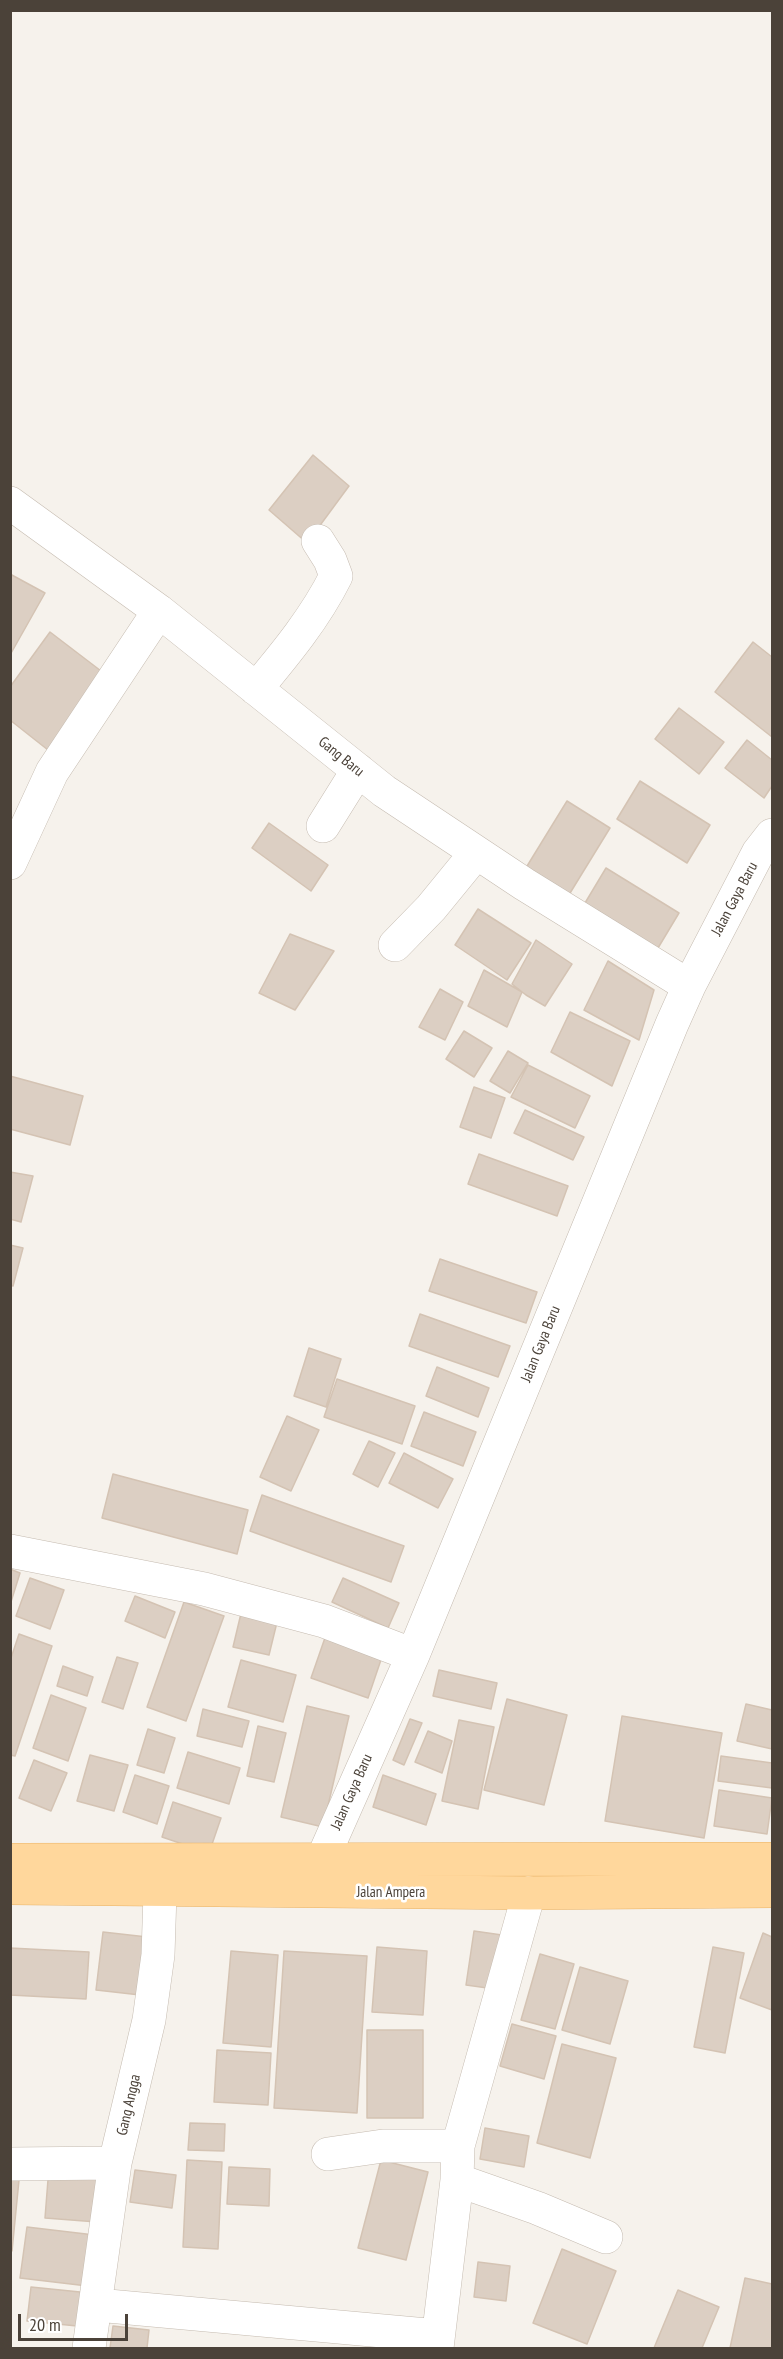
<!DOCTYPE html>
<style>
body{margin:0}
#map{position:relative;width:783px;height:2359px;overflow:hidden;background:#f6f2ec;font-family:"PT Sans Narrow",sans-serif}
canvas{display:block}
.frame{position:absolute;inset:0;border:12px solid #4b4239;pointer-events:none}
.scale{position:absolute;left:18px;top:2314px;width:110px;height:27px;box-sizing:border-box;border:3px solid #4b4239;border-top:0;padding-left:8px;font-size:18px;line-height:21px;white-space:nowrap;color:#4b4239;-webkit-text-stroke:4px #fff;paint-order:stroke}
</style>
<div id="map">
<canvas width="783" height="2359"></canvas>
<div class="frame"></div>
<div class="scale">20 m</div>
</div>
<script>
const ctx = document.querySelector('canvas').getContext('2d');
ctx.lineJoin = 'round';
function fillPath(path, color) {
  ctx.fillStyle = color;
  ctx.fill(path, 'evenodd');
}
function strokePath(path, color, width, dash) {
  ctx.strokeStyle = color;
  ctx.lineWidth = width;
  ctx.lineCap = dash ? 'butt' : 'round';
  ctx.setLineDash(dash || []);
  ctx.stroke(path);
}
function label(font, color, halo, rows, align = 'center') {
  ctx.font = font + ' "PT Sans Narrow",sans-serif';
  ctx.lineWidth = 5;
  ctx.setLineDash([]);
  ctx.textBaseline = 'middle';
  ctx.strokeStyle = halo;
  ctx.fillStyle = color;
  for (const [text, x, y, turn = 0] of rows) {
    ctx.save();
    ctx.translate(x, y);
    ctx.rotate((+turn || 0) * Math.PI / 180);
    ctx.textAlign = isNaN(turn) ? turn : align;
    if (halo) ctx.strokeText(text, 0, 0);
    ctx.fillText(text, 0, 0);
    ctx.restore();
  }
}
const building = new Path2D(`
 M 313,455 L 349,486 L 307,543 L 269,510 Z
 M 10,574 L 45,593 L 10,655 Z
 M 50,632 L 105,674 L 48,750 L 10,720 L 10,687 Z
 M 753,642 L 772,657 L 772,737 L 715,692 Z
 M 679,708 L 724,742 L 699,774 L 655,739 Z
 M 747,740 L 772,760 L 772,786 L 764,798 L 725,768 Z
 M 640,781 L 710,825 L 687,863 L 617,819 Z
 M 567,801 L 610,828 L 567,898 L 524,871 Z
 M 269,823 L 328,865 L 311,891 L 252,848 Z
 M 606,868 L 679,913 L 655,953 L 582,908 Z
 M 478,909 L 531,943 L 507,980 L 455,945 Z
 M 290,934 L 334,951 L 295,1010 L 259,993 Z
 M 536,940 L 572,964 L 545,1006 L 526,995 L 512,984 Z
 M 608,961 L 654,990 L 639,1040 L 584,1010 Z
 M 484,970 L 522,992 L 507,1027 L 468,1006 Z
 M 440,989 L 463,1002 L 445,1040 L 419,1027 Z
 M 570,1012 L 630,1041 L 612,1086 L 551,1052 Z
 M 464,1031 L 492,1048 L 474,1077 L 446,1059 Z
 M 508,1051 L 528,1063 L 510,1093 L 490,1081 Z
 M 528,1065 L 590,1096 L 575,1128 L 511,1097 Z
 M 10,1076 L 83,1096 L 70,1145 L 10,1129 Z
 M 474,1087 L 505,1098 L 491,1138 L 460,1127 Z
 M 525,1110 L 584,1137 L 573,1160 L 514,1133 Z
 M 479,1154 L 568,1186 L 557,1216 L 468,1184 Z
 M 10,1172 L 33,1176 L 21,1222 L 10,1219 Z
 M 10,1245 L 23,1248 L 13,1286 L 10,1285 Z
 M 440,1259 L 537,1292 L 526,1323 L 429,1291 Z
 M 420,1314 L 510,1346 L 498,1377 L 409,1346 Z
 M 309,1348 L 341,1359 L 326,1407 L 294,1396 Z
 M 437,1367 L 489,1388 L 478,1417 L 426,1396 Z
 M 337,1379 L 415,1406 L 402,1444 L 324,1417 Z
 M 424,1412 L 476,1432 L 463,1466 L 411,1446 Z
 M 287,1416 L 319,1430 L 291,1491 L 260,1477 Z
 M 369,1441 L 395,1453 L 378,1487 L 353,1474 Z
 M 404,1453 L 453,1479 L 438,1508 L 389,1483 Z
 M 113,1474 L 248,1510 L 237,1554 L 102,1518 Z
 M 262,1495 L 404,1546 L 391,1582 L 250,1531 Z
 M 10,1569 L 20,1573 L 10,1605 Z
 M 30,1578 L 64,1590 L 50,1629 L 16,1616 Z
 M 343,1578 L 399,1603 L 388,1628 L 332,1602 Z
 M 135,1596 L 175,1612 L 165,1638 L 125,1621 Z
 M 184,1602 L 224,1616 L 186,1721 L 147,1707 Z
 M 243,1605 L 279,1614 L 269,1655 L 233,1647 Z
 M 327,1632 L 384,1651 L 368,1698 L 311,1678 Z
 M 19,1634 L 52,1646 L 15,1756 L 10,1755 L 10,1661 Z
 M 117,1657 L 138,1663 L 123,1709 L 102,1702 Z
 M 241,1660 L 296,1675 L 283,1722 L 228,1707 Z
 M 63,1666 L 93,1677 L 87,1696 L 57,1686 Z
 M 439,1670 L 497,1683 L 491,1709 L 433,1696 Z
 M 51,1695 L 86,1708 L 68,1761 L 33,1748 Z
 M 507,1699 L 567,1715 L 544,1805 L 484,1790 Z
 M 746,1704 L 772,1710 L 772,1749 L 737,1741 Z
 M 307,1706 L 349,1716 L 323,1827 L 281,1817 Z
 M 203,1709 L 249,1721 L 242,1747 L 197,1736 Z
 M 622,1716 L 722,1733 L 704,1838 L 605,1821 Z
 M 410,1719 L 422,1723 L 404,1765 L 393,1760 Z
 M 459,1720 L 494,1727 L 478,1809 L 442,1801 Z
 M 258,1726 L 286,1733 L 274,1782 L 247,1776 Z
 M 148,1729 L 175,1738 L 164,1773 L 137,1765 Z
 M 428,1731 L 452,1741 L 442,1773 L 415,1762 Z
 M 188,1752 L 240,1768 L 229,1804 L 177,1788 Z
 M 90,1755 L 128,1765 L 114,1811 L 77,1801 Z
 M 721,1756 L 772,1763 L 772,1788 L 718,1781 Z
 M 34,1760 L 67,1773 L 51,1811 L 19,1798 Z
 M 135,1775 L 169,1786 L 157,1824 L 123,1812 Z
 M 383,1775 L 436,1794 L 426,1825 L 373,1807 Z
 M 719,1790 L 772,1798 L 767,1834 L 714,1826 Z
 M 173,1802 L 221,1818 L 209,1853 L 162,1837 Z
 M 474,1931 L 509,1936 L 502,1990 L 466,1985 Z
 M 103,1932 L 156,1938 L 149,1996 L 96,1990 Z
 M 763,1933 L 772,1937 L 772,2010 L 740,1998 Z
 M 377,1947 L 427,1951 L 423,2015 L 372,2012 Z
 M 713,1947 L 744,1953 L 725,2053 L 694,2047 Z
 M 10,1948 L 89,1952 L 86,1999 L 10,1995 Z
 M 231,1951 L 278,1955 L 271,2047 L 223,2043 Z
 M 284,1951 L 367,1956 L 357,2113 L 274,2108 Z
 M 540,1954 L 574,1964 L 555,2029 L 521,2020 Z
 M 580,1967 L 628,1981 L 610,2044 L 562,2030 Z
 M 512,2024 L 556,2036 L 544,2079 L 500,2066 Z
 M 367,2030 L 423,2030 L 423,2118 L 367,2118 Z
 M 562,2044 L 616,2058 L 590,2158 L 537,2143 Z
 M 217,2050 L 271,2053 L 268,2105 L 214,2102 Z
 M 190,2123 L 225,2124 L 224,2151 L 188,2150 Z
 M 485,2128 L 529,2136 L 524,2167 L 480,2159 Z
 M 187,2160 L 222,2162 L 218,2249 L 183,2247 Z
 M 381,2160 L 428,2172 L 406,2260 L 358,2248 Z
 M 49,2167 L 101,2171 L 97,2222 L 45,2218 Z
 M 229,2167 L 270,2169 L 269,2206 L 227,2204 Z
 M 10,2169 L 20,2170 L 12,2251 L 10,2251 Z
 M 135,2170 L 176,2175 L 172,2208 L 130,2202 Z
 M 27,2227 L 103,2236 L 96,2287 L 20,2278 Z
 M 562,2249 L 616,2271 L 587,2344 L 533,2323 Z
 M 478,2262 L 510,2266 L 506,2301 L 474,2297 Z
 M 745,2278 L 772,2284 L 772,2348 L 730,2348 Z
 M 31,2287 L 90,2293 L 87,2327 L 27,2321 Z
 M 678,2290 L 719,2307 L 702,2348 L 654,2348 Z
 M 113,2326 L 149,2330 L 147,2348 L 110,2348 Z`);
const minor = new Path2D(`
 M 10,503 L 159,611 L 384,791 L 524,884 L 689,986
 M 256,689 C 286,653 315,618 336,576 L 330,560 L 318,541
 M 323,826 L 358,770
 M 10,863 L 52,772 L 159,611
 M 395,945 L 431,908 L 476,853
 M 10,1551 L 204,1589 L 324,1621 L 413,1655
 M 322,1860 L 413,1655 L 672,1024 L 689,986 L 758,853 L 772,835
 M 328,2154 L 383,2146 L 458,2146
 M 10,2164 L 115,2163
 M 457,2180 L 537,2208 L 606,2237
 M 97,2305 L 438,2336
 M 89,2348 L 115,2163 L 149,2020 L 158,1955 L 161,1862
 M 437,2348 L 457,2180 L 458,2146 L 529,1893`);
const major = new Path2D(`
 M 10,1860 L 772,1859
 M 10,1888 L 529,1893 L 772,1891`);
const streetNames = [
 ["Gang Baru",341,757,39],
 ["Jalan Gaya Baru",735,899,-62],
 ["Jalan Gaya Baru",541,1344,-68],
 ["Jalan Gaya Baru",352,1792,-66],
 ["Jalan Ampera",391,1893],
 ["Gang Angga",129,2105,-77]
];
fillPath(building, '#dccfc3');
strokePath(building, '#d4c3b3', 1.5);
strokePath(minor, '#c5bbb0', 34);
strokePath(major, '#e9b367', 34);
strokePath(minor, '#fff', 33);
strokePath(major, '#ffd79c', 33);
label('15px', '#4b4239', '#fff', streetNames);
</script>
